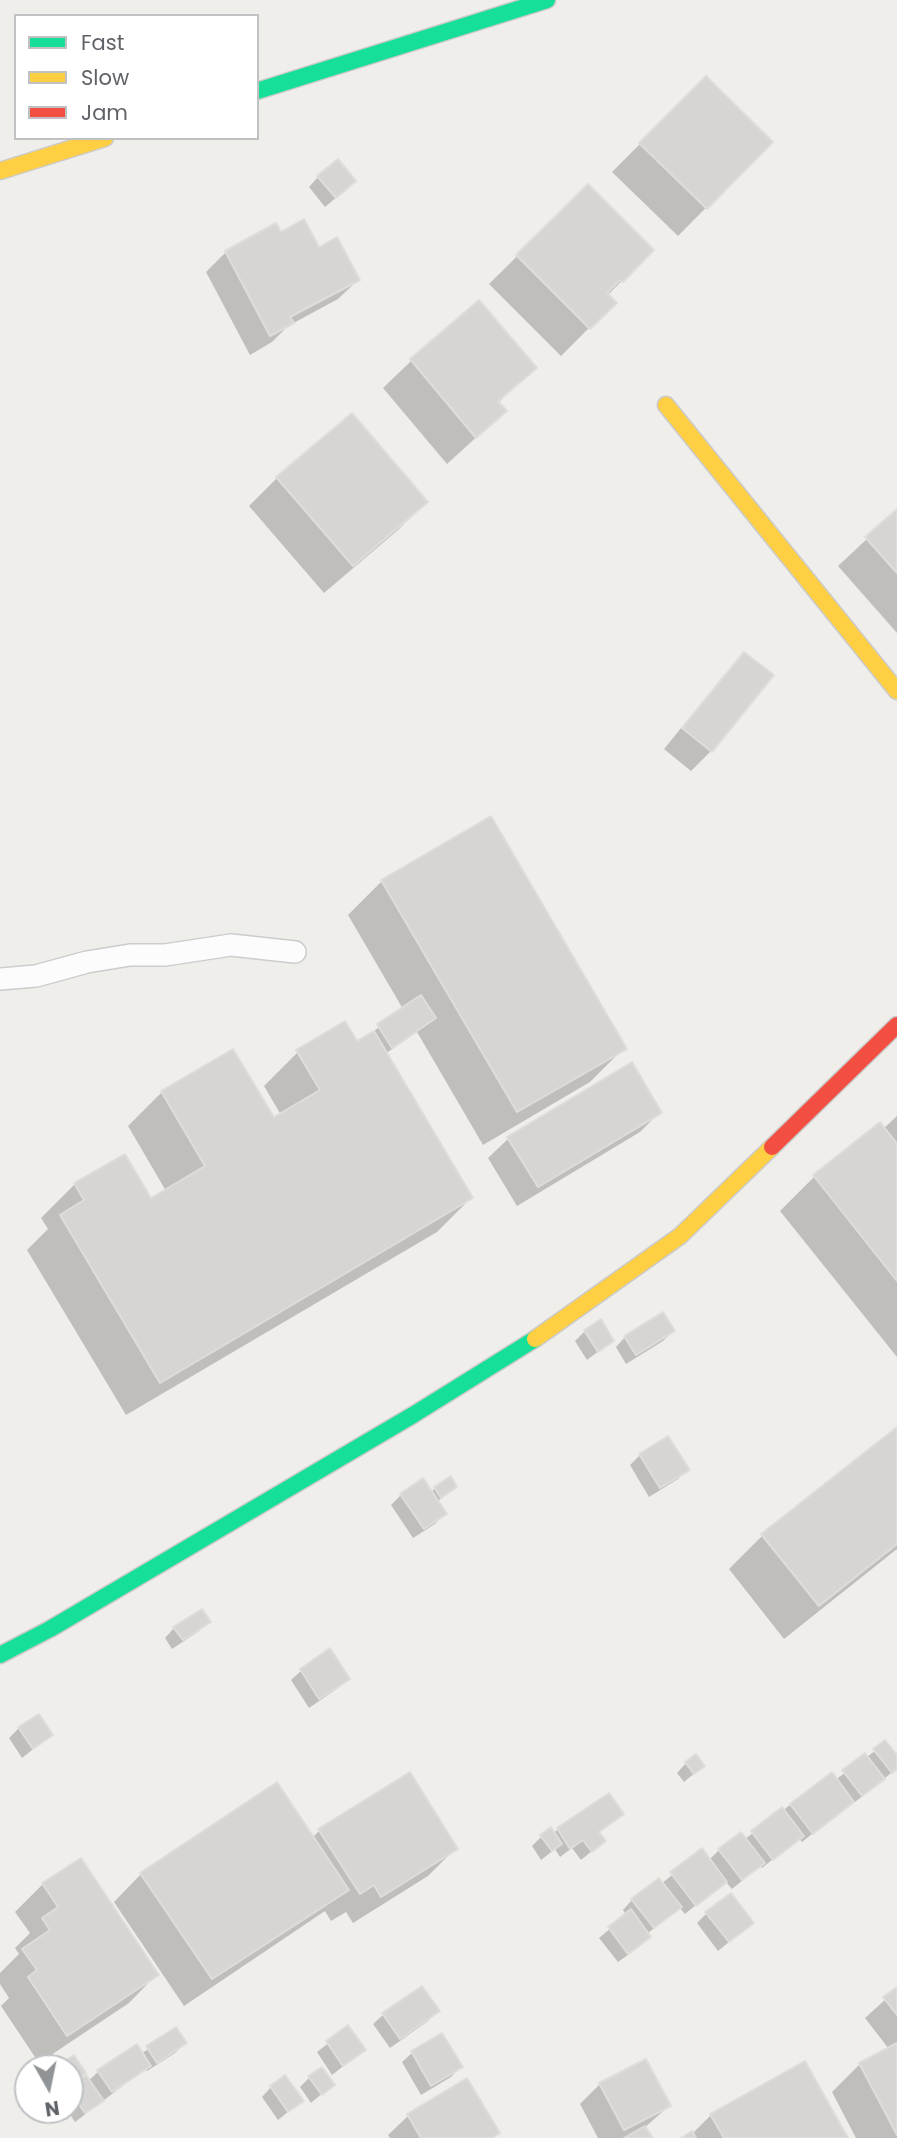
<!DOCTYPE html>
<style>
body{margin:0}
#map{position:relative;width:897px;height:2138px;overflow:hidden;background:#efeeea;font-family:Poppins,sans-serif}
canvas{display:block}
.legend{position:absolute;left:14px;top:14px;width:245px;height:126px;box-sizing:border-box;background:#fff;border:2px solid #bfc1c3;margin:0;padding:9px 12px;list-style:none;font-size:21px;color:#5f6368}
.legend li{display:flex;align-items:center;gap:14px;height:35px}
.legend b{width:35px;border:2px solid #bfc1c3}
.north{position:absolute;left:14px;top:2054px;width:70px;height:70px;box-sizing:border-box;background:#fff;border:2px solid #bfc1c3;border-radius:50%;rotate:171deg;font-size:19px;font-weight:700;line-height:28px;text-align:center;color:#5f6368}
.north::after{content:'';display:block;margin:auto;width:24px;height:32px;background:#919496;clip-path:polygon(50% 0,100% 100%,50% 72%,0 100%)}
</style>
<div id="map">
<canvas width="897" height="2138"></canvas>
<ul class="legend">
<li><b style="height:9px;background:#16e098"></b>Fast</li>
<li><b style="height:9px;background:#ffcf43"></b>Slow</li>
<li><b style="height:9px;background:#f24e42"></b>Jam</li>
</ul>
<div class="north">N</div>
</div>
<script>
const ctx = document.querySelector('canvas').getContext('2d');
ctx.lineJoin = 'round';
function fillPath(path, color) {
  ctx.fillStyle = color;
  ctx.fill(path, 'evenodd');
}
function strokePath(path, color, width, dash) {
  ctx.strokeStyle = color;
  ctx.lineWidth = width;
  ctx.lineCap = dash ? 'butt' : 'round';
  ctx.setLineDash(dash || []);
  ctx.stroke(path);
}
const shadow = new Path2D(`
 M 706,78 L 771,142 L 678,236 L 612,172 Z
 M 318,177 L 344,191 L 325,207 L 309,187 Z
 M 588,186 L 652,250 L 607,296 L 614,303 L 561,356 L 489,284 Z
 M 281,234 L 318,249 L 358,280 L 338,299 L 288,326 L 272,342 L 250,355 L 206,272 L 226,252 Z
 M 479,302 L 535,368 L 498,403 L 505,411 L 447,464 L 383,388 L 411,361 Z
 M 277,478 L 426,502 L 398,530 L 324,593 L 249,506 Z
 M 897,511 L 897,633 L 838,566 Z
 M 745,654 L 771,675 L 711,751 L 691,771 L 664,749 L 725,674 Z
 M 382,881 L 624,1048 L 590,1082 L 483,1145 L 417,1032 L 385,1054 L 471,1198 L 437,1232 L 126,1415 L 27,1250 L 48,1229 L 41,1218 L 75,1184 L 150,1200 L 166,1191 L 128,1126 L 162,1092 L 273,1119 L 281,1115 L 264,1086 L 298,1052 L 357,1044 L 403,1009 L 348,915 Z
 M 660,1112 L 640,1132 L 517,1206 L 488,1158 L 508,1139 Z
 M 897,1116 L 897,1357 L 780,1211 L 814,1177 L 880,1125 L 883,1129 Z
 M 585,1331 L 612,1341 L 587,1360 L 575,1341 Z
 M 673,1331 L 663,1341 L 626,1364 L 616,1347 L 625,1337 Z
 M 897,1429 L 897,1549 L 784,1639 L 729,1569 L 763,1535 Z
 M 640,1455 L 687,1469 L 678,1479 L 649,1497 L 630,1465 Z
 M 455,1486 L 437,1502 L 445,1514 L 435,1524 L 413,1538 L 391,1505 L 401,1495 L 430,1493 L 435,1488 Z
 M 208,1622 L 199,1631 L 172,1649 L 165,1638 L 174,1628 Z
 M 330,1651 L 348,1679 L 338,1688 L 309,1708 L 291,1680 L 301,1671 Z
 M 19,1728 L 51,1735 L 22,1758 L 9,1738 Z
 M 875,1751 L 897,1758 L 897,1768 L 873,1788 L 851,1805 L 850,1804 L 802,1842 L 799,1838 L 762,1868 L 760,1866 L 732,1889 L 725,1881 L 685,1914 L 679,1907 L 647,1934 L 649,1937 L 639,1947 L 618,1962 L 599,1938 L 626,1915 L 623,1910 L 632,1900 L 661,1884 L 702,1851 L 709,1860 L 719,1850 L 745,1839 L 831,1774 L 835,1780 Z
 M 686,1763 L 703,1766 L 684,1782 L 677,1773 Z
 M 622,1813 L 598,1833 L 604,1841 L 581,1860 L 572,1848 L 560,1857 L 555,1849 L 541,1860 L 532,1846 L 542,1836 L 553,1834 L 558,1829 Z
 M 320,1830 L 456,1848 L 428,1876 L 353,1923 L 346,1912 L 331,1921 L 325,1911 L 184,2006 L 114,1902 L 141,1874 L 312,1838 Z
 M 43,1884 L 156,1975 L 129,2003 L 39,2063 L 1,2006 L 9,1998 L 0,1984 L 0,1973 L 19,1954 L 15,1948 L 30,1933 L 15,1912 Z
 M 707,1913 L 752,1923 L 718,1951 L 697,1923 Z
 M 897,1989 L 897,2138 L 856,2138 L 832,2092 L 860,2064 L 889,2049 L 865,2018 Z
 M 438,2011 L 428,2021 L 390,2048 L 373,2024 L 383,2015 Z
 M 348,2028 L 364,2050 L 332,2075 L 317,2052 Z
 M 176,2029 L 185,2043 L 175,2053 L 147,2071 L 145,2069 L 75,2122 L 67,2110 L 70,2110 L 70,2088 L 88,2081 L 98,2072 L 136,2046 L 141,2054 Z
 M 412,2053 L 460,2067 L 451,2077 L 421,2095 L 402,2062 Z
 M 309,2078 L 332,2085 L 311,2103 L 300,2087 Z
 M 600,2084 L 669,2106 L 644,2128 L 651,2138 L 598,2138 L 580,2104 Z
 M 271,2087 L 301,2101 L 278,2120 L 262,2097 Z
 M 711,2115 L 846,2138 L 684,2138 L 692,2134 Z
 M 408,2116 L 498,2133 L 493,2138 L 390,2138 L 388,2135 Z`);
const building = new Path2D(`
 M 706,76 L 773,142 L 707,209 L 639,143 Z
 M 338,159 L 356,181 L 336,198 L 317,176 Z
 M 588,184 L 654,250 L 623,282 L 620,280 L 607,293 L 617,303 L 590,329 L 516,255 Z
 M 304,219 L 319,247 L 337,237 L 360,280 L 290,317 L 294,323 L 270,336 L 225,251 L 276,223 L 281,232 Z
 M 479,300 L 537,368 L 498,401 L 507,411 L 476,438 L 410,359 Z
 M 352,413 L 428,502 L 353,566 L 276,477 Z
 M 897,509 L 897,573 L 865,537 Z
 M 744,652 L 774,675 L 712,752 L 682,728 Z
 M 491,816 L 627,1049 L 517,1112 L 381,880 Z
 M 421,995 L 436,1018 L 392,1048 L 377,1024 Z
 M 345,1021 L 357,1041 L 374,1031 L 473,1198 L 160,1383 L 60,1215 L 84,1200 L 74,1183 L 125,1154 L 151,1198 L 205,1166 L 161,1091 L 233,1049 L 274,1117 L 320,1090 L 296,1050 Z
 M 632,1062 L 662,1113 L 538,1187 L 507,1137 Z
 M 880,1122 L 897,1144 L 897,1281 L 813,1175 Z
 M 663,1312 L 675,1331 L 636,1355 L 624,1336 Z
 M 601,1319 L 614,1341 L 598,1352 L 584,1330 Z
 M 897,1427 L 897,1544 L 819,1606 L 761,1534 Z
 M 668,1436 L 690,1470 L 660,1488 L 639,1454 Z
 M 451,1476 L 457,1487 L 441,1498 L 434,1487 Z
 M 423,1478 L 447,1514 L 424,1529 L 400,1494 Z
 M 202,1609 L 211,1622 L 183,1640 L 173,1627 Z
 M 330,1648 L 350,1679 L 319,1699 L 300,1669 Z
 M 39,1714 L 53,1735 L 33,1749 L 18,1727 Z
 M 885,1740 L 897,1755 L 897,1769 L 892,1773 L 873,1749 Z
 M 865,1753 L 885,1779 L 862,1796 L 842,1770 Z
 M 696,1754 L 705,1766 L 694,1774 L 685,1762 Z
 M 410,1772 L 458,1849 L 381,1897 L 374,1885 L 360,1894 L 318,1829 Z
 M 832,1772 L 854,1802 L 813,1834 L 790,1804 Z
 M 277,1782 L 349,1890 L 212,1979 L 140,1873 Z
 M 609,1793 L 624,1814 L 599,1832 L 606,1841 L 592,1852 L 583,1840 L 570,1849 L 557,1828 Z
 M 782,1807 L 804,1836 L 773,1860 L 751,1831 Z
 M 551,1827 L 562,1844 L 552,1851 L 540,1835 Z
 M 741,1832 L 765,1863 L 742,1880 L 718,1849 Z
 M 702,1848 L 727,1882 L 696,1906 L 670,1872 Z
 M 81,1858 L 159,1975 L 67,2036 L 28,1977 L 37,1970 L 22,1949 L 50,1930 L 42,1918 L 58,1907 L 42,1883 Z
 M 659,1878 L 682,1907 L 654,1928 L 631,1899 Z
 M 731,1893 L 754,1923 L 729,1942 L 705,1912 Z
 M 631,1909 L 651,1937 L 628,1954 L 608,1927 Z
 M 422,1986 L 440,2011 L 400,2039 L 382,2013 Z
 M 897,1987 L 897,2015 L 883,1997 Z
 M 348,2025 L 366,2050 L 343,2066 L 326,2041 Z
 M 176,2027 L 187,2043 L 157,2063 L 146,2046 Z
 M 442,2033 L 463,2067 L 431,2086 L 411,2051 Z
 M 897,2043 L 897,2135 L 859,2063 Z
 M 137,2044 L 151,2066 L 112,2092 L 97,2070 Z
 M 74,2055 L 86,2073 L 70,2083 L 70,2068 L 54,2068 Z
 M 646,2059 L 671,2106 L 624,2130 L 599,2083 Z
 M 805,2061 L 848,2138 L 724,2138 L 710,2114 Z
 M 322,2067 L 335,2085 L 322,2095 L 308,2076 Z
 M 86,2075 L 104,2101 L 85,2113 L 70,2091 L 70,2086 Z
 M 285,2075 L 304,2101 L 288,2112 L 270,2086 Z
 M 467,2078 L 500,2133 L 492,2138 L 421,2138 L 407,2114 Z
 M 645,2126 L 653,2138 L 624,2138 Z
 M 692,2131 L 696,2138 L 681,2138 Z`);
const lane = new Path2D(`
 M 0,979 L 36,976 L 87,962 L 130,955 L 165,955 L 231,945 L 295,952`);
const fast = new Path2D(`
 M 257,91 L 547,0
 M 0,1655 L 50,1629 L 413,1415 L 535,1339`);
const slow = new Path2D(`
 M 0,171 L 105,138
 M 666,405 L 897,691
 M 535,1339 L 680,1236 L 772,1147`);
const jam = new Path2D(`
 M 772,1147 L 897,1025`);
fillPath(shadow, '#0003');
fillPath(building, '#d6d5d3');
strokePath(building, '#deddd9', 2);
strokePath(lane, '#cbcccc', 24);
strokePath(fast, '#cacacb', 19);
strokePath(slow, '#cacacb', 19);
strokePath(jam, '#cacacb', 19);
strokePath(lane, '#fdfcfc', 21);
strokePath(fast, '#16e098', 16);
strokePath(slow, '#ffcf43', 16);
strokePath(jam, '#f24e42', 16);
</script>
